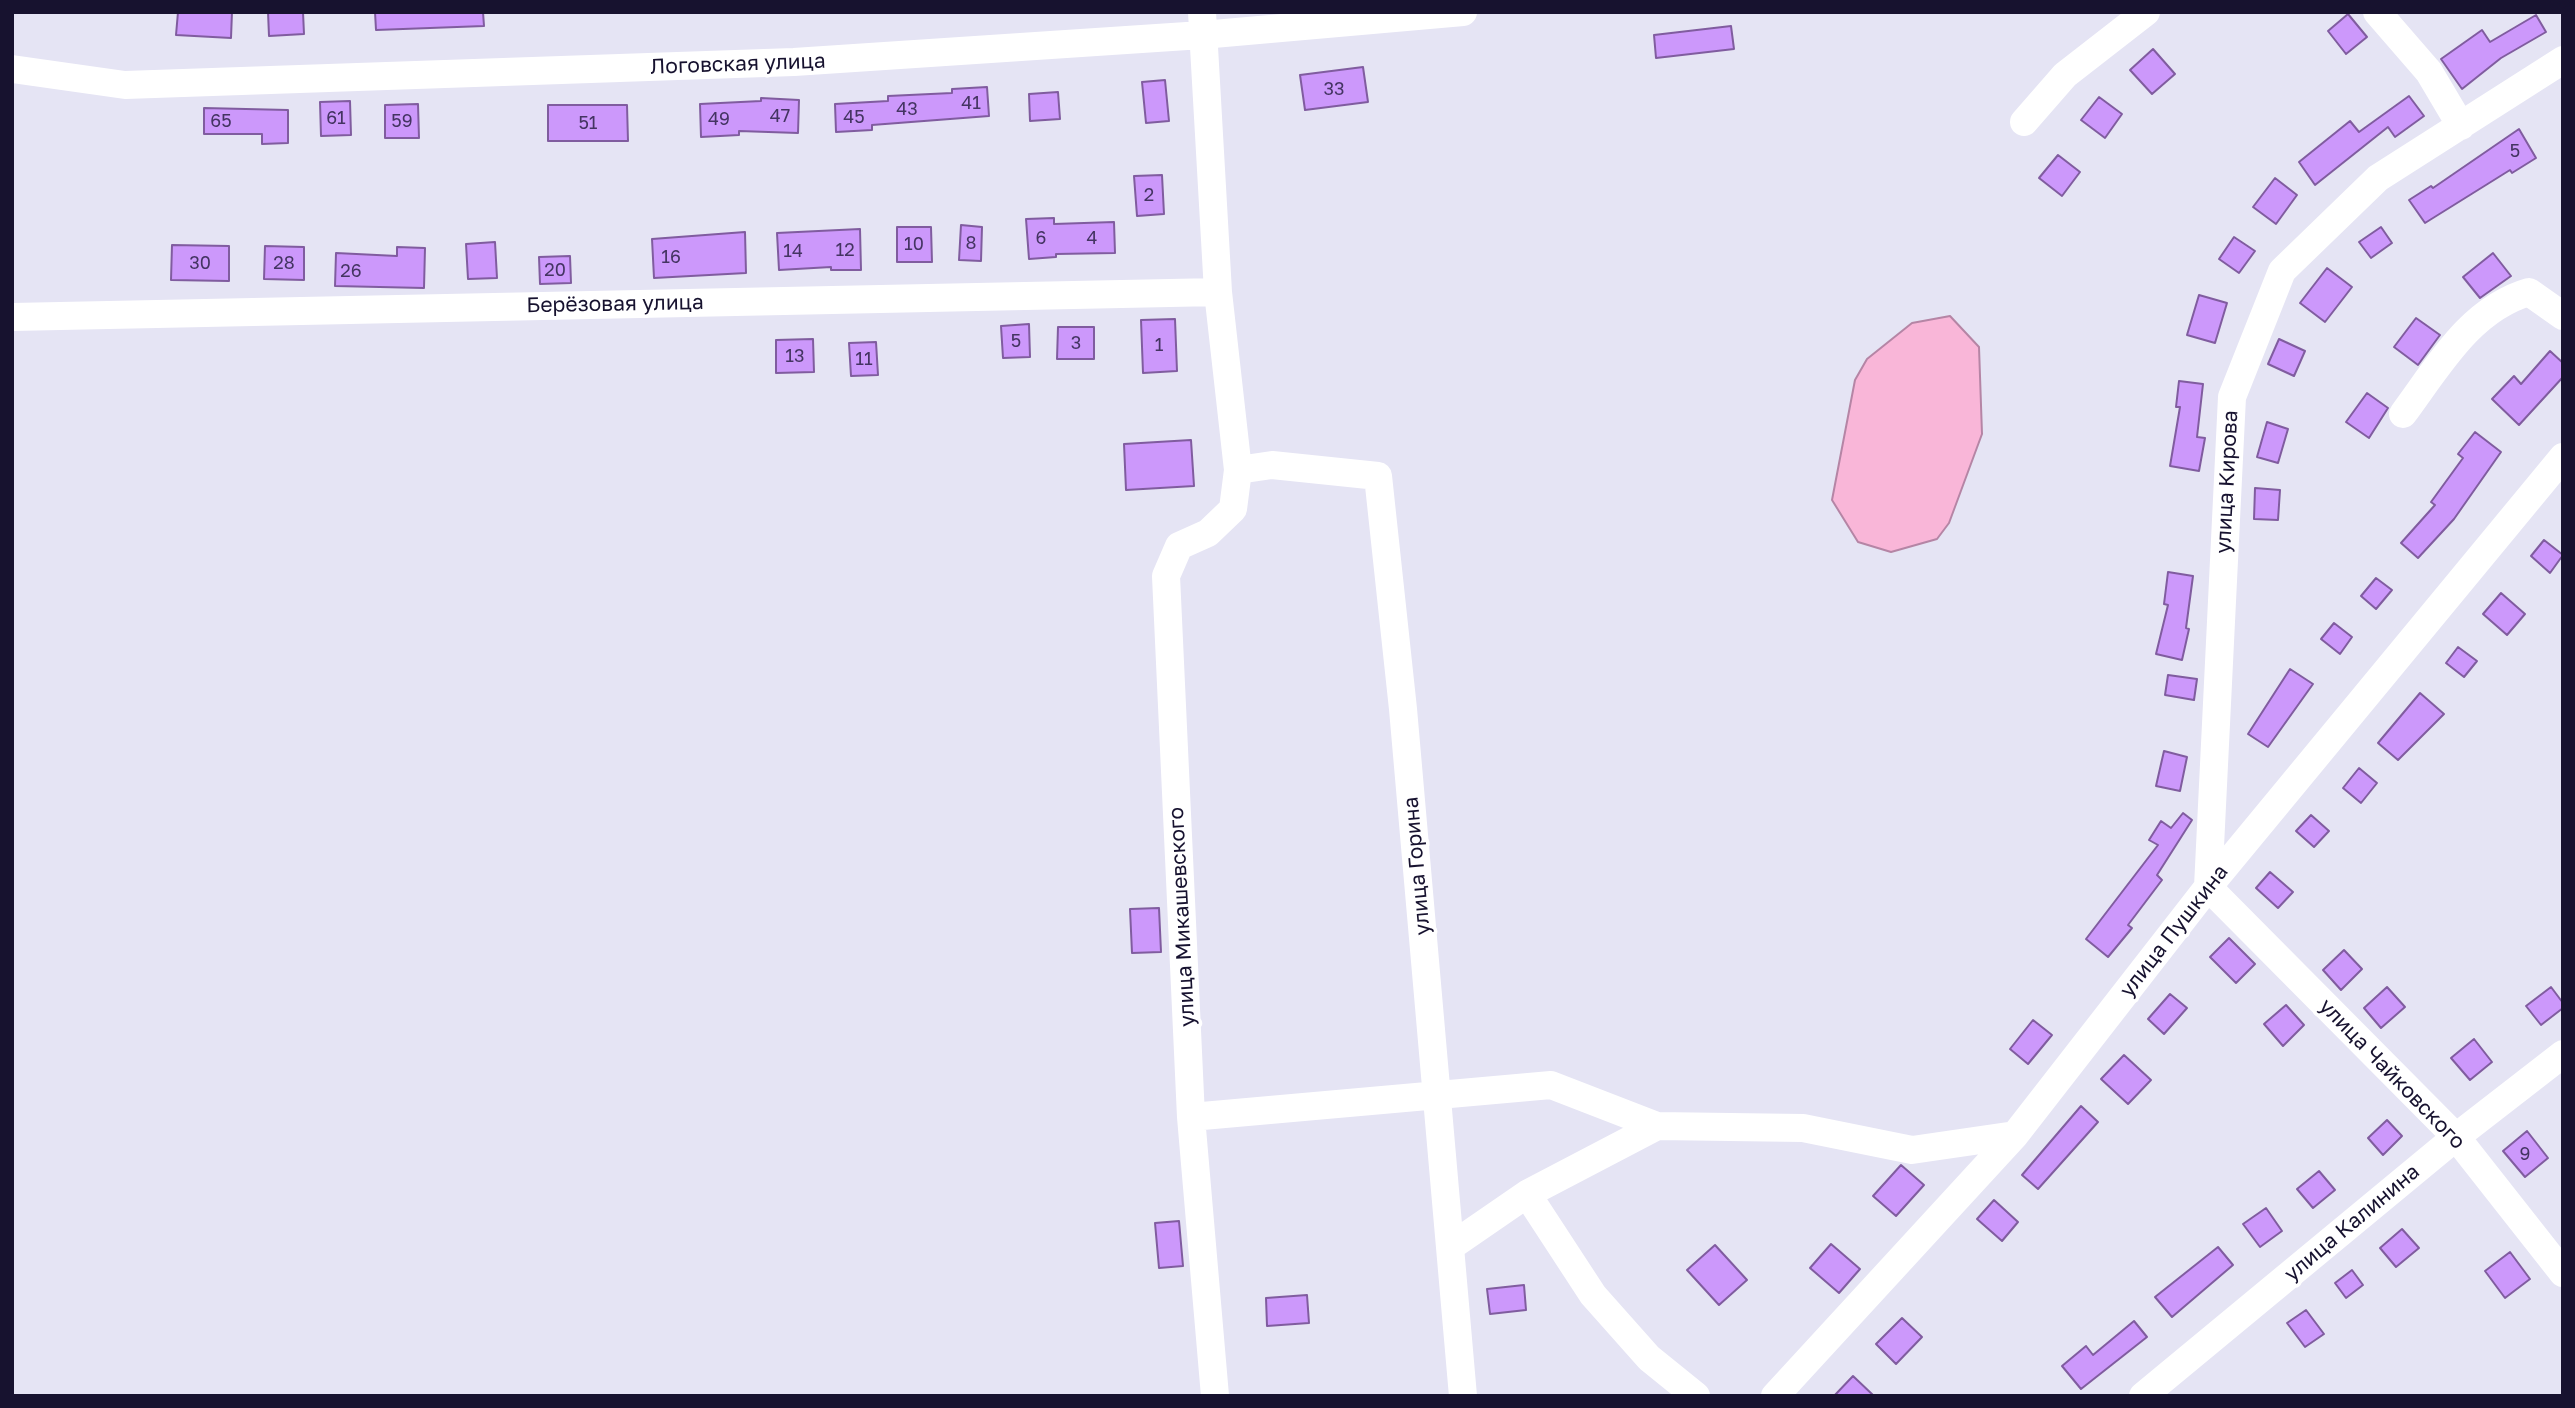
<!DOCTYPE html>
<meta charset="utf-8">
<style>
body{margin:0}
#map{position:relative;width:2575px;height:1408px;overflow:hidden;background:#e5e4f4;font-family:"Golos Text",sans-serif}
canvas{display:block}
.frame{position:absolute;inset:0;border:14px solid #17122f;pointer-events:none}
</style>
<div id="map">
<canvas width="2575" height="1408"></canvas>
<div class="frame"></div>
</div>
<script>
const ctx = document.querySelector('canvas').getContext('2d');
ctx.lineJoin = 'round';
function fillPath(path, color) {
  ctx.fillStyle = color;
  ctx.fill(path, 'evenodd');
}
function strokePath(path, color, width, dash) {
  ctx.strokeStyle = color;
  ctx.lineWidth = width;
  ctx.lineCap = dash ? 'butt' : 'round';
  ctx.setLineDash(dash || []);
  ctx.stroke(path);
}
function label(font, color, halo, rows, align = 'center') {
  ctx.font = font + ' "Golos Text",sans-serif';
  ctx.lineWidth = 7;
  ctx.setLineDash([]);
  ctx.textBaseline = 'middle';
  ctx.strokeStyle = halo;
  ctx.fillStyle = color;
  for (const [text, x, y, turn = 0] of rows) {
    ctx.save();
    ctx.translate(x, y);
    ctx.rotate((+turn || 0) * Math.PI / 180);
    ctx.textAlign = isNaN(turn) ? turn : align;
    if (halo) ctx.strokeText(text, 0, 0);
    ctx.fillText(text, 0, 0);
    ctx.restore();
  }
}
const water = new Path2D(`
 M 1950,316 L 1979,347 L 1982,434 L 1949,523 L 1937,539 L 1891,552 L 1858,542 L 1832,500 L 1855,380 L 1867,359 L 1912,323 Z`);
const building = new Path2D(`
 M 178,12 L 232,12 L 231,38 L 176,35 Z
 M 268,12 L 303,12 L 304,34 L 269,36 Z
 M 375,12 L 483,12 L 484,26 L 376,30 Z
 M 2348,14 L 2367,37 L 2346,54 L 2328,31 Z
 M 2536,15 L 2546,32 L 2501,58 L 2462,89 L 2441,59 L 2482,30 L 2490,42 Z
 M 1731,26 L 1734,49 L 1656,58 L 1654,35 Z
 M 2153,49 L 2175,74 L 2152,94 L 2130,70 Z
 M 1363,67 L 1368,102 L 1305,110 L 1300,75 Z
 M 1165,80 L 1169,121 L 1146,123 L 1142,82 Z
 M 987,87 L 989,116 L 872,125 L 872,130 L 836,132 L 835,104 L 888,101 L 888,96 L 952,93 L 952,89 Z
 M 1058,92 L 1060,119 L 1030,121 L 1029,94 Z
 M 2409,96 L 2424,116 L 2395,137 L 2388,127 L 2315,185 L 2299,162 L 2350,121 L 2359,132 Z
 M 2099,97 L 2122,114 L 2105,138 L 2081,120 Z
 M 761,98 L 799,100 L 798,133 L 739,131 L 739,135 L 701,137 L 700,104 L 761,101 Z
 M 350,101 L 351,135 L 321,136 L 320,102 Z
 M 418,104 L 419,138 L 385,138 L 385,105 Z
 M 548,105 L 627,105 L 628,141 L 548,141 Z
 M 204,108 L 288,110 L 288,143 L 262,144 L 262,134 L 204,134 Z
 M 2519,129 L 2536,158 L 2512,173 L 2510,170 L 2425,223 L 2409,200 L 2431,186 L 2433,188 Z
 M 2058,155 L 2080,172 L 2062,196 L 2039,178 Z
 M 1162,175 L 1164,214 L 1137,216 L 1134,176 Z
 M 2275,178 L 2297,195 L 2276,224 L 2253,207 Z
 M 1054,218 L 1054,224 L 1114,222 L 1115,253 L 1056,254 L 1056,257 L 1029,259 L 1026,219 Z
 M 961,225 L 982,227 L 981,261 L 959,260 Z
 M 897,227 L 931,227 L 932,262 L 897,262 Z
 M 2381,227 L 2392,243 L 2371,258 L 2359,242 Z
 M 860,229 L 861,270 L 831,270 L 831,267 L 779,270 L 777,233 Z
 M 745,232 L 746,273 L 654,278 L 652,239 Z
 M 2234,237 L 2255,251 L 2239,273 L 2219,259 Z
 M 495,242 L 497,278 L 468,279 L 466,244 Z
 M 172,245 L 229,246 L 229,281 L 171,280 Z
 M 265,246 L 304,247 L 304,280 L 264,279 Z
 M 397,247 L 425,248 L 424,288 L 335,286 L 336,253 L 397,256 Z
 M 2493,253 L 2511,276 L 2480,298 L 2463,277 Z
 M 570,256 L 571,283 L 540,284 L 539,257 Z
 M 2327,268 L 2352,287 L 2325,322 L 2300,303 Z
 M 2199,295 L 2227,303 L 2215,343 L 2187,335 Z
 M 2416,318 L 2440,335 L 2418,365 L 2394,347 Z
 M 1175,319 L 1177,371 L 1143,373 L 1141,320 Z
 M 1029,324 L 1030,357 L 1003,358 L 1001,326 Z
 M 1058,327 L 1094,327 L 1094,359 L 1057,359 Z
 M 813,339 L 814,372 L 776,373 L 776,340 Z
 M 2279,339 L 2305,351 L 2294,376 L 2268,364 Z
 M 876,342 L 878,375 L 851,376 L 849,343 Z
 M 2550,351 L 2563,363 L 2563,377 L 2519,425 L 2492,399 L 2514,376 L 2521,384 Z
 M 2179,381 L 2203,384 L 2197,437 L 2205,438 L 2199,471 L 2170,466 L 2180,407 L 2176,407 Z
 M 2367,393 L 2388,408 L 2369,438 L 2346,422 Z
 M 2267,422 L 2288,429 L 2278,463 L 2257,457 Z
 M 2475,432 L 2501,452 L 2454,519 L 2418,558 L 2401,543 L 2435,505 L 2431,502 L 2463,458 L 2458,454 Z
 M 1191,440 L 1194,486 L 1126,490 L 1124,444 Z
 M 2255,488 L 2280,490 L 2278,520 L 2254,519 Z
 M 2544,540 L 2563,555 L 2550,573 L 2531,556 Z
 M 2168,572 L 2193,576 L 2186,628 L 2189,629 L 2182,660 L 2156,654 L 2168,605 L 2164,604 Z
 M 2376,578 L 2392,590 L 2376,609 L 2361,596 Z
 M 2501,593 L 2525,614 L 2507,635 L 2483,614 Z
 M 2334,623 L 2352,637 L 2340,654 L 2321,639 Z
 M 2458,647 L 2477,661 L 2464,677 L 2446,663 Z
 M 2290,669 L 2313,684 L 2268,747 L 2248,734 Z
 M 2168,675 L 2197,679 L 2194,700 L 2165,695 Z
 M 2420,693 L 2444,714 L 2398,760 L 2378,743 Z
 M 2164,751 L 2187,757 L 2180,791 L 2156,786 Z
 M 2359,768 L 2377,783 L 2361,803 L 2343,788 Z
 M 2183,813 L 2192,820 L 2157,875 L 2162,880 L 2128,925 L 2132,928 L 2108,957 L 2086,939 L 2158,845 L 2149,840 L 2161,821 L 2171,828 Z
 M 2311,815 L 2329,831 L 2314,847 L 2296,831 Z
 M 2270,872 L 2293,892 L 2278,908 L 2256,888 Z
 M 1159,908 L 1161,952 L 1132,953 L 1130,909 Z
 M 2229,938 L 2255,964 L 2236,983 L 2210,957 Z
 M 2344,950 L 2362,969 L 2341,990 L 2323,970 Z
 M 2387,987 L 2405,1007 L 2381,1028 L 2364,1008 Z
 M 2551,987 L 2563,1003 L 2563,1008 L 2541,1025 L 2526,1006 Z
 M 2170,994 L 2187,1008 L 2164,1034 L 2148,1019 Z
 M 2286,1005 L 2304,1025 L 2283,1046 L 2264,1024 Z
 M 2033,1020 L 2052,1035 L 2028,1064 L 2010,1049 Z
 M 2474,1039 L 2492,1062 L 2470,1080 L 2451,1058 Z
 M 2124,1055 L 2151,1080 L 2128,1104 L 2101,1079 Z
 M 2081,1106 L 2098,1122 L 2038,1189 L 2022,1175 Z
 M 2387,1120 L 2402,1136 L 2383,1155 L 2368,1138 Z
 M 2527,1131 L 2548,1158 L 2525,1177 L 2503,1151 Z
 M 1901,1165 L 1924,1185 L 1896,1216 L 1873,1196 Z
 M 2319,1171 L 2335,1190 L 2313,1208 L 2297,1189 Z
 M 1994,1200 L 2018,1222 L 2002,1241 L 1977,1219 Z
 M 2266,1208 L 2282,1231 L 2260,1247 L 2243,1224 Z
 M 1179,1221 L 1183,1266 L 1159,1268 L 1155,1223 Z
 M 2402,1229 L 2419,1248 L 2396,1267 L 2380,1248 Z
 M 1831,1244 L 1860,1269 L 1839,1293 L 1810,1268 Z
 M 1715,1245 L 1747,1280 L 1719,1305 L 1687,1270 Z
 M 2218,1247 L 2233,1265 L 2172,1317 L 2155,1297 Z
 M 2510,1252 L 2530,1279 L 2505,1298 L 2485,1271 Z
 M 2352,1270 L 2363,1285 L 2346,1298 L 2335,1283 Z
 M 1524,1285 L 1526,1310 L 1490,1314 L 1487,1289 Z
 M 1307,1295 L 1309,1323 L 1267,1326 L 1266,1298 Z
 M 2306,1310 L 2324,1334 L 2305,1347 L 2287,1323 Z
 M 1902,1318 L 1922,1337 L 1896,1364 L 1876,1344 Z
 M 2134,1321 L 2147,1337 L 2081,1389 L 2062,1366 L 2086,1346 L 2093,1355 Z
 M 1853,1376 L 1874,1396 L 1834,1396 Z`);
const minor = new Path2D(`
 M 1202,12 L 1218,292 L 1238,470 L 1233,509 L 1208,533 L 1179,546 L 1166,576 L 1191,1117 L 1215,1396
 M 2377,12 L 2429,72 L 2461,126
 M 2563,60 L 2378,178 L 2282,271 L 2232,397 L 2208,887 L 2456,1137 L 2563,1273
 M 12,69 L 125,85 L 794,62 L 1202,35 L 1463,12
 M 2024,122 L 2065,75 L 2146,12
 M 12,317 L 1218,292
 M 2403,414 C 2438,367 2470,309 2529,292 L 2563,316
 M 1238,470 L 1272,465 L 1378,476 L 1403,709 L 1463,1396
 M 1191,1117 L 1551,1085 L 1657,1126 L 1803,1128 L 1912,1150 L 2015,1135
 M 1527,1194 L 1593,1295 L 1649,1358 L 1696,1396
 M 1450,1247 L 1527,1194 L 1657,1126
 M 1775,1396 L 2015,1135 L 2208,887 L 2563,457
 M 2143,1396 L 2456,1137 L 2563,1054`);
const numberNames = [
 ["33",1334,89],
 ["41",971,103],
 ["43",907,109],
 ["47",780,116],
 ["45",854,117],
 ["61",336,118],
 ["49",719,119],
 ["65",221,121],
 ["59",402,121],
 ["51",588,123],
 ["5",2515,151],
 ["2",1149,195],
 ["6",1041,238],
 ["4",1092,238],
 ["8",971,243],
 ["10",914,244],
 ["12",845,250],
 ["14",793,251],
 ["16",671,257],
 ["30",200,263],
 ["28",284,263],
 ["20",555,270],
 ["26",351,271],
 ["5",1016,341],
 ["3",1076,343],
 ["1",1159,345],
 ["13",795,356],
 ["11",864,359],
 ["9",2525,1154]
];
const streetNames = [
 ["Логовская улица",738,64,-2],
 ["Берёзовая улица",615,304,-1],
 ["улица Кирова",2227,482,-87],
 ["улица Горина",1417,866,-95],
 ["улица Микашевского",1182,917,-93],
 ["улица Пушкина",2174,931,-52],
 ["улица Чайковского",2392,1074,46],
 ["улица Калинина",2352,1223,-40]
];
fillPath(water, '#f9b6d8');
strokePath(water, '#b585a5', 2);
fillPath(building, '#cc98fb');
strokePath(building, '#805c9f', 2);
strokePath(minor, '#fff', 28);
label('18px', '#443462', null, numberNames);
label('21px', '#17122f', '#fff', streetNames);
</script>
